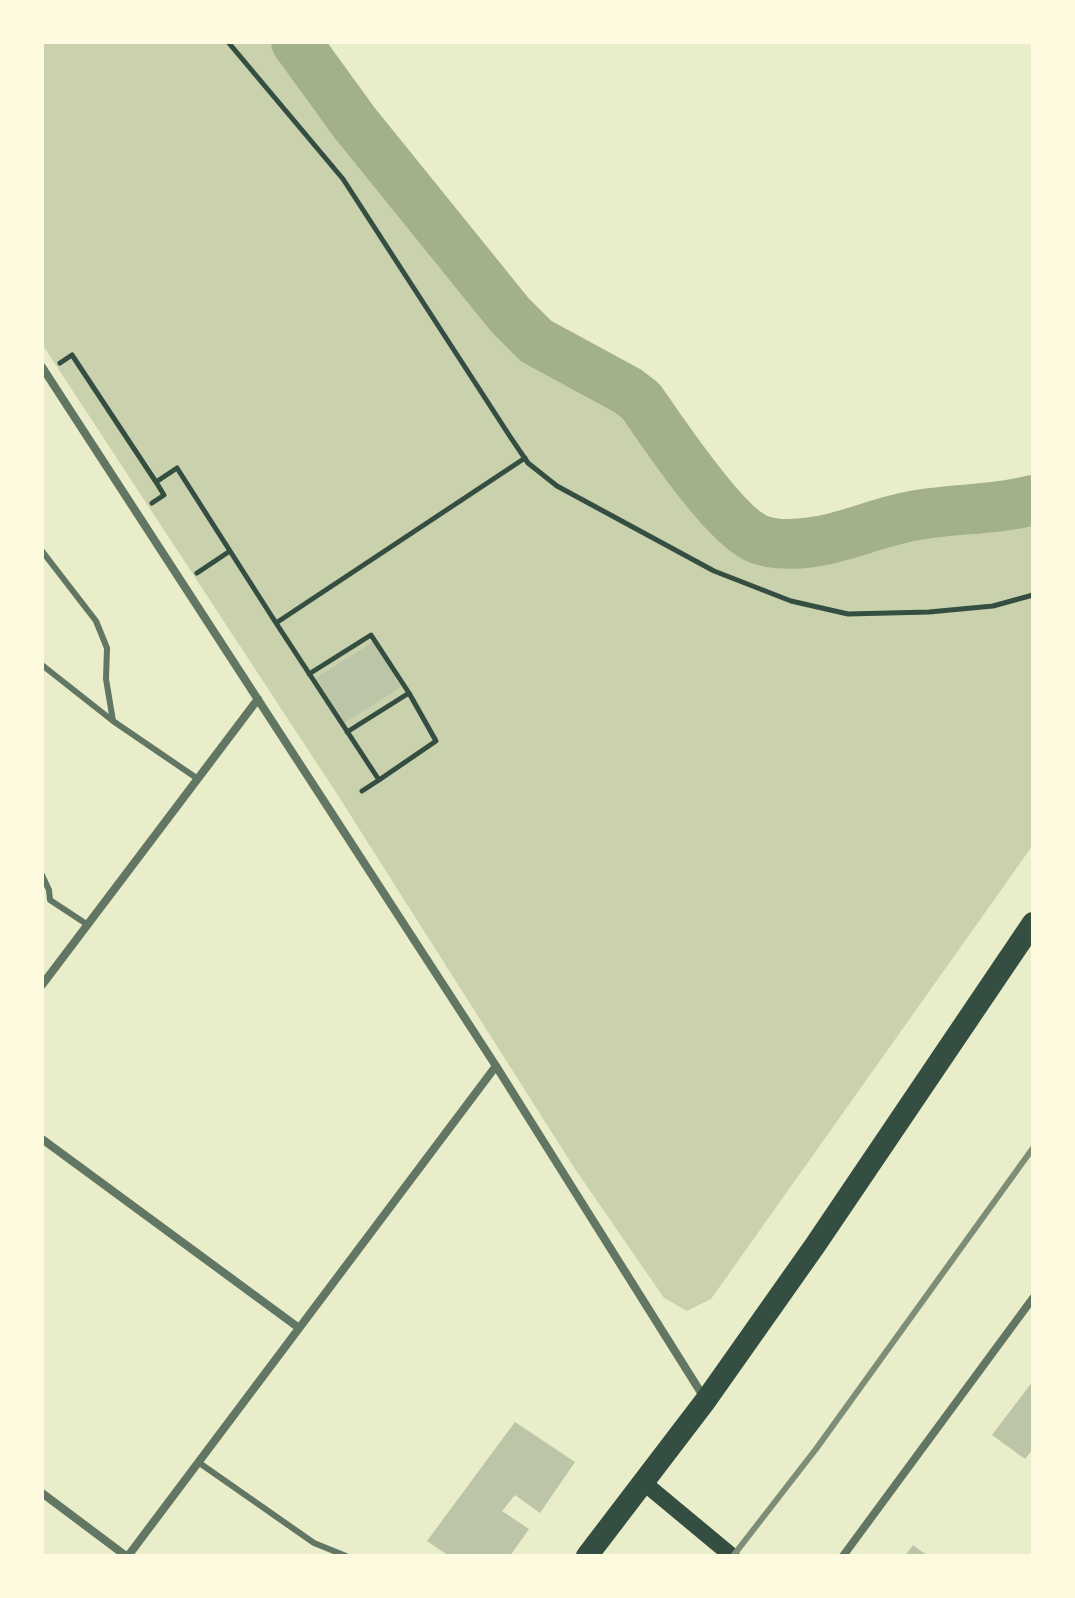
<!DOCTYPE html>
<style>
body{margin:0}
#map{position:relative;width:1075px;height:1598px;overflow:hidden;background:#e9edc9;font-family:"Sofia Sans Condensed",sans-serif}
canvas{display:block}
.frame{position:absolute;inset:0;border:44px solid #fefae0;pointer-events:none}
</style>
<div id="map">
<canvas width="1075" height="1598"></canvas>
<div class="frame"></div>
</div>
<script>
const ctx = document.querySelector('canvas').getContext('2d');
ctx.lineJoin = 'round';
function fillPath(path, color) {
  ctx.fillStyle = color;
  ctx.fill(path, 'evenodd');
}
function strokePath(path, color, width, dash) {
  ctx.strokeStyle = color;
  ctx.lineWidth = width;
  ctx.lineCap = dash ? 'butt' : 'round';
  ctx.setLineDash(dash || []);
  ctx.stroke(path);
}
const green = new Path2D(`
 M 42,42 L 297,42 L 531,322 L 673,407 L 765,527 L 979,501 L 1033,482 L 1033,845 L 711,1299 L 687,1311 L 664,1298 L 575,1169 L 337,794 L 42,344 Z`);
const river = new Path2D(`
 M 296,42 L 354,122 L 510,315 L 536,341 L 628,391 L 641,401 C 664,434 724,525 758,539 C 775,546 801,544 819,541 C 849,536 877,523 907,517 C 948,508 992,511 1033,500`);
const building = new Path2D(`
 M 373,642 L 401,687 L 344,723 L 316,678 Z
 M 1033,1381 L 1033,1449 L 1025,1459 L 992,1435 Z
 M 515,1422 L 575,1462 L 540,1513 L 515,1495 L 502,1511 L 529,1529 L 510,1556 L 449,1556 L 427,1541 Z
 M 913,1545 L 928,1556 L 905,1556 Z`);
const path = new Path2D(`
 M 228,42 L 343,179 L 511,438 L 528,463 L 557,486 L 714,571 L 791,601 L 848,614 L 929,612 L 993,606 L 1033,595
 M 60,363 L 72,355 L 156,482 L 177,468 L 276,623 L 525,458
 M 152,503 L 164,495 L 156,482
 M 197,573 L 230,551
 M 276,623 L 379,780 L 362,791
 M 309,674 L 371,635 L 409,693
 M 347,732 L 409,693 L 436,741 L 379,780`);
const service = new Path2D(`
 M 42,551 L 96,621 L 107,648 L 106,679 L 113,721 L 198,779
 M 42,665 L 113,721
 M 42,875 L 49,890 L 50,900 L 88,925
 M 198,1462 L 314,1543 L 346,1556`);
const minor = new Path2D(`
 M 42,367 L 496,1066 L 705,1399
 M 42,985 L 258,699
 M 42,1139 L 299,1328
 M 42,1493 L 126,1556
 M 128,1556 L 496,1066
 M 843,1556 L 1033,1298`);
const secondary = new Path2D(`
 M 643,1482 L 732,1556`);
const trunk = new Path2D(`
 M 587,1556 L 706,1400 L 816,1244 L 1033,923`);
const rail = new Path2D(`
 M 733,1556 L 816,1449 L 1033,1148`);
fillPath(green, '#cad2ad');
strokePath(river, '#a3b18a', 50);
fillPath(building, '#bcc5a7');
strokePath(path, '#344e41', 5);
strokePath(service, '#617663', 6);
strokePath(minor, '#617663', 8);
strokePath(secondary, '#344e41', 16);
strokePath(trunk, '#344e41', 22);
strokePath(rail, '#7c8e77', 6);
</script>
